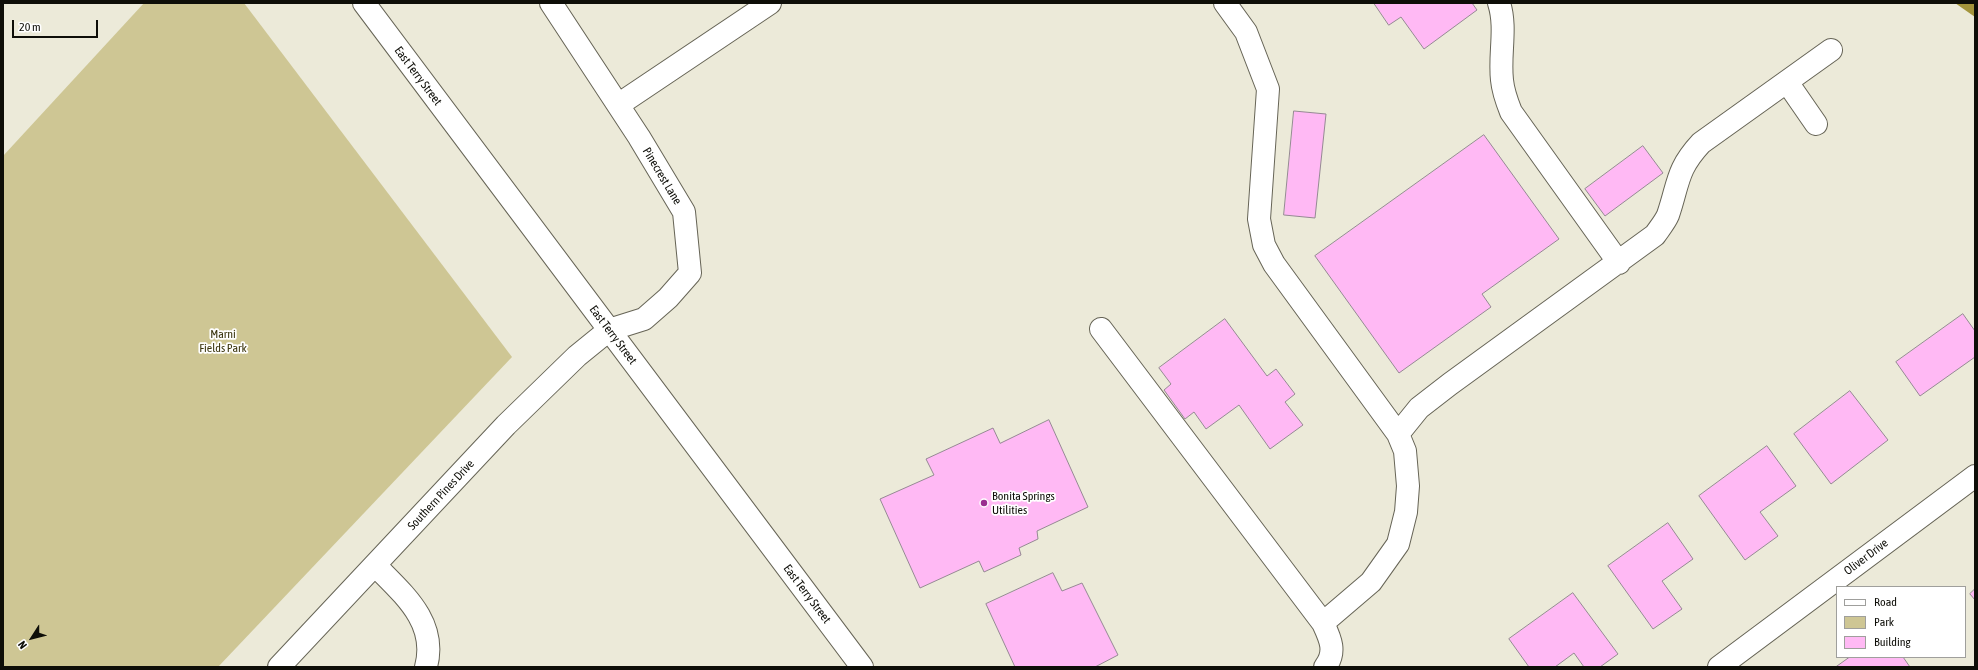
<!DOCTYPE html>
<style>
body{margin:0}
#map{position:relative;width:1978px;height:670px;overflow:hidden;background:#ecead9;font-family:"Asap Condensed",sans-serif}
canvas{display:block}
.frame{position:absolute;inset:0;border:4px solid #0e0e08;pointer-events:none}
.legend{position:absolute;left:1836px;top:586px;width:130px;height:72px;box-sizing:border-box;background:#fff;border:1px solid #9f9f9c;margin:0;padding:5px 7px;list-style:none;font-size:12px;color:#0e0e08}
.legend li{display:flex;align-items:center;gap:8px;height:20px}
.legend b{width:20px;border:1px solid #9f9f9c}
.north{position:absolute;left:12px;top:618px;width:40px;height:40px;-webkit-text-stroke:3px #fff;paint-order:stroke;rotate:234deg;font-size:11px;font-weight:700;line-height:16px;text-align:center;color:#0e0e08}
.north::after{content:'';display:block;margin:auto;width:14px;height:18px;background:#0e0e08;clip-path:polygon(50% 0,100% 100%,50% 72%,0 100%)}
.scale{position:absolute;left:12px;top:20px;width:86px;height:18px;box-sizing:border-box;border:2px solid #0e0e08;border-top:0;padding-left:5px;font-size:12px;line-height:14px;white-space:nowrap;color:#0e0e08;-webkit-text-stroke:3px #fff;paint-order:stroke}
</style>
<div id="map">
<canvas width="1978" height="670"></canvas>
<div class="frame"></div>
<ul class="legend">
<li><b style="height:5px;background:#fff"></b>Road</li>
<li><b style="height:11px;background:#cec694"></b>Park</li>
<li><b style="height:11px;background:#ffb9f4"></b>Building</li>
</ul>
<div class="north">N</div>
<div class="scale">20 m</div>
</div>
<script>
const ctx = document.querySelector('canvas').getContext('2d');
ctx.lineJoin = 'round';
function fillPath(path, color) {
  ctx.fillStyle = color;
  ctx.fill(path, 'evenodd');
}
function strokePath(path, color, width, dash) {
  ctx.strokeStyle = color;
  ctx.lineWidth = width;
  ctx.lineCap = dash ? 'butt' : 'round';
  ctx.setLineDash(dash || []);
  ctx.stroke(path);
}
function label(font, color, halo, rows, align = 'center') {
  ctx.font = font + ' "Asap Condensed",sans-serif';
  ctx.lineWidth = 3.5;
  ctx.setLineDash([]);
  ctx.textBaseline = 'middle';
  ctx.strokeStyle = halo;
  ctx.fillStyle = color;
  for (const [text, x, y, turn = 0] of rows) {
    ctx.save();
    ctx.translate(x, y);
    ctx.rotate((+turn || 0) * Math.PI / 180);
    ctx.textAlign = isNaN(turn) ? turn : align;
    if (halo) ctx.strokeText(text, 0, 0);
    ctx.fillText(text, 0, 0);
    ctx.restore();
  }
}
const green = new Path2D(`
 M 144,3 L 244,3 L 512,357 L 218,667 L 3,667 L 3,156 Z`);
const water = new Path2D(`
 M 1955,3 L 1975,3 L 1975,17 Z`);
const building = new Path2D(`
 M 1374,3 L 1472,3 L 1477,10 L 1424,49 L 1401,17 L 1389,25 Z
 M 1294,111 L 1326,114 L 1315,218 L 1284,215 Z
 M 1484,135 L 1559,239 L 1482,294 L 1491,307 L 1399,373 L 1315,256 Z
 M 1643,146 L 1663,173 L 1605,216 L 1585,189 Z
 M 1963,314 L 1975,331 L 1975,357 L 1920,396 L 1896,362 Z
 M 1225,319 L 1267,376 L 1276,369 L 1295,394 L 1285,402 L 1303,425 L 1270,449 L 1239,405 L 1206,429 L 1194,412 L 1185,419 L 1164,390 L 1171,384 L 1159,368 Z
 M 1850,391 L 1888,440 L 1831,484 L 1794,434 Z
 M 1049,420 L 1088,507 L 1037,531 L 1038,539 L 1019,548 L 1021,555 L 984,572 L 979,561 L 920,588 L 880,499 L 934,475 L 926,459 L 993,428 L 1000,443 Z
 M 1767,446 L 1796,486 L 1760,512 L 1778,536 L 1745,560 L 1699,496 Z
 M 1668,523 L 1693,559 L 1662,581 L 1682,609 L 1653,629 L 1608,566 Z
 M 1053,573 L 1062,591 L 1082,583 L 1118,655 L 1095,667 L 1015,667 L 986,604 Z
 M 1975,589 L 1975,600 L 1970,594 Z
 M 1573,593 L 1618,654 L 1600,667 L 1584,667 L 1574,653 L 1555,667 L 1529,667 L 1509,639 Z
 M 1850,657 L 1903,657 L 1910,667 L 1836,667 Z`);
const minor = new Path2D(`
 M 364,3 L 862,667
 M 1225,3 L 1246,32 L 1268,89 L 1259,219 L 1264,245 L 1274,264 L 1398,434 L 1405,451 L 1408,486 L 1406,512 L 1398,544 L 1371,582 L 1323,623
 M 1499,3 C 1507,28 1499,54 1502,80 C 1503,91 1507,102 1511,112 L 1619,263
 M 1787,82 L 1816,124
 M 618,105 L 770,3
 M 1101,329 L 1323,623 C 1330,638 1337,652 1325,667
 M 1398,434 L 1419,408 L 1450,384 L 1655,235 C 1659,229 1665,222 1668,215 C 1679,183 1676,170 1701,143 L 1831,50
 M 375,565 C 403,594 438,622 426,667
 M 279,667 L 506,425 L 577,356 L 609,330 L 644,319 L 668,298 L 690,273 L 684,212 L 639,137 L 551,3
 M 1719,667 L 1975,476`);
const markers = [
 [984,503,4,"#9a2f90"]
];
const streetNames = [
 ["East Terry Street",418,76,53],
 ["Pinecrest Lane",662,176,59],
 ["East Terry Street",613,335,53],
 ["Southern Pines Drive",441,495,-47],
 ["Oliver Drive",1866,557,-37],
 ["East Terry Street",807,594,53]
];
const parkNames = [
 ["Marni",223,334],
 ["Fields Park",223,348]
];
const poiNames = [
 ["Bonita Springs",992,496],
 ["Utilities",992,510]
];
fillPath(green, '#cec694');
fillPath(water, '#a3943b');
fillPath(building, '#ffb9f4');
strokePath(building, '#958993', 1);
strokePath(minor, '#666456', 24);
strokePath(minor, '#fff', 22);
for (const [x, y, r, color] of markers) {
  const dot = new Path2D();
  dot.arc(x, y, r, 0, 2 * Math.PI);
  ctx.fillStyle = color;
  ctx.fill(dot);
  strokePath(dot, '#fff', 1.5);
}
label('12px', '#0e0e08', '#fff', streetNames);
label('12px', '#3a340d', '#fff', parkNames);
label('12px', '#0e0e08', '#fff', poiNames, 'left');
</script>
